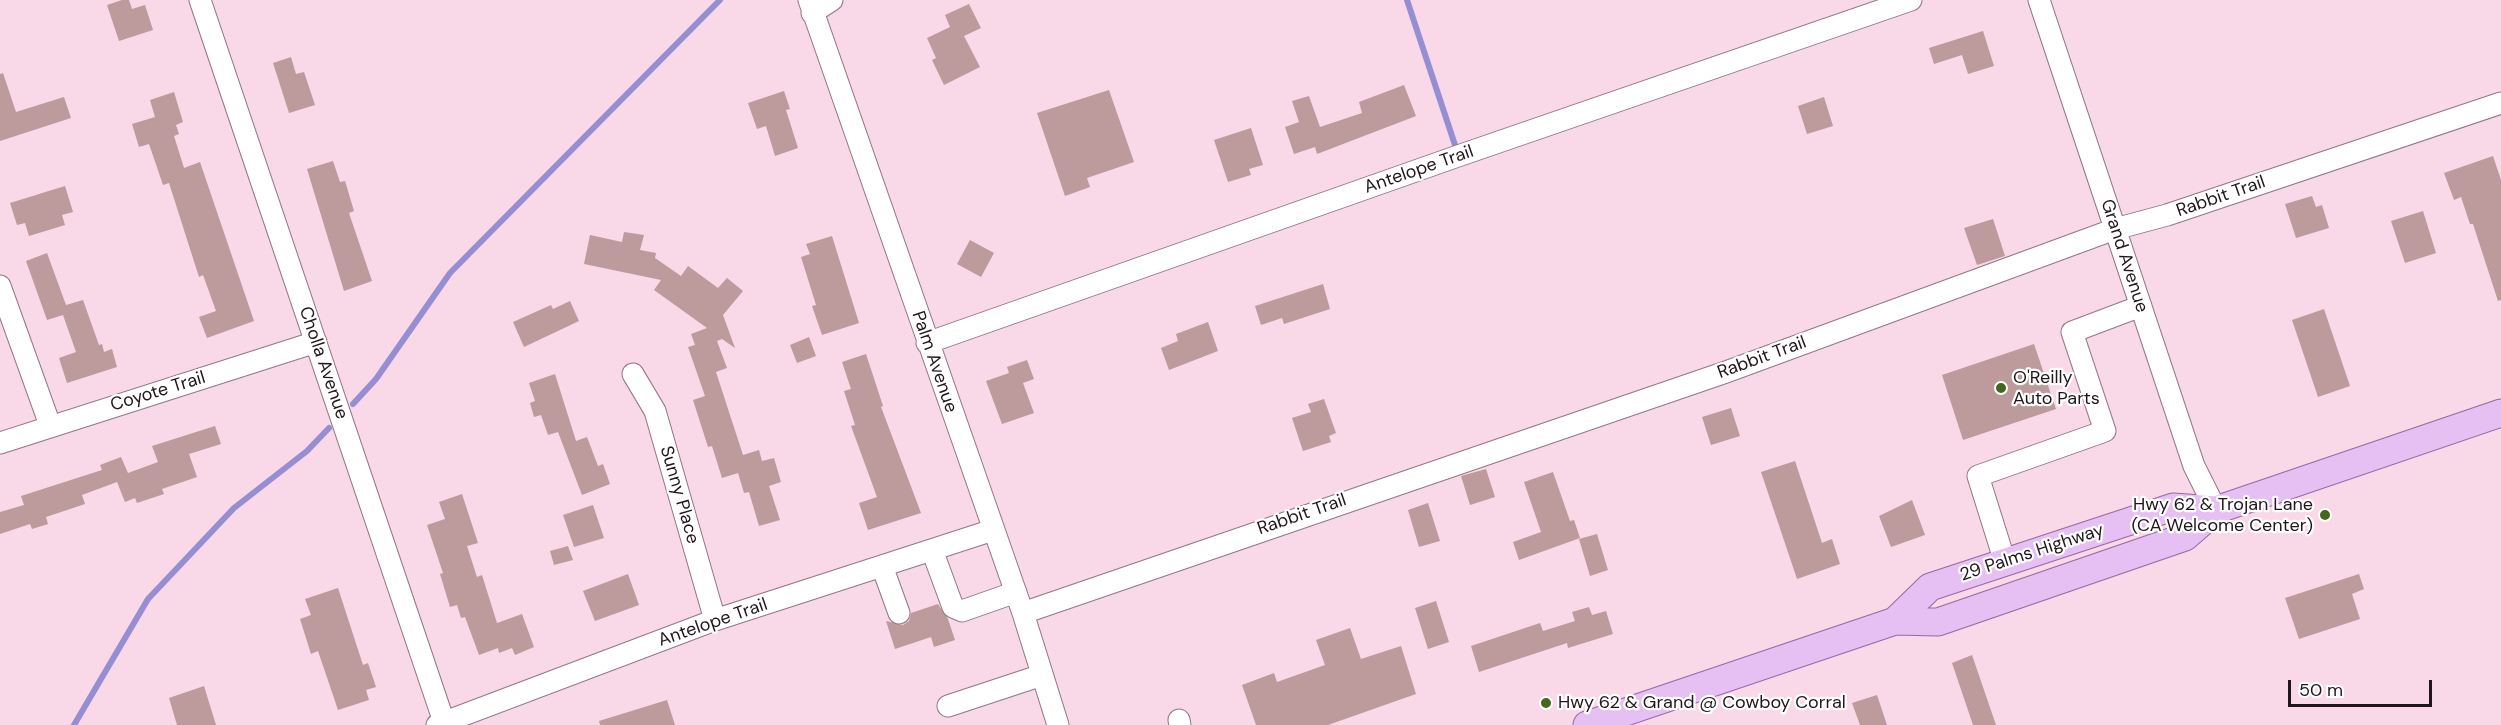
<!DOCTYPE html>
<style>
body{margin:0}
#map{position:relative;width:2501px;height:725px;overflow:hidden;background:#f9d8e8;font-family:"DM Sans",sans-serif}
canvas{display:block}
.scale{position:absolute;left:2288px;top:680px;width:144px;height:27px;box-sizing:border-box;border:3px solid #20151b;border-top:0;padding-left:8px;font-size:18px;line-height:21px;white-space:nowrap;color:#20151b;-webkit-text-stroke:4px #fff;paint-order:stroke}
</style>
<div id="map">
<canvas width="2501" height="725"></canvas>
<div class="scale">50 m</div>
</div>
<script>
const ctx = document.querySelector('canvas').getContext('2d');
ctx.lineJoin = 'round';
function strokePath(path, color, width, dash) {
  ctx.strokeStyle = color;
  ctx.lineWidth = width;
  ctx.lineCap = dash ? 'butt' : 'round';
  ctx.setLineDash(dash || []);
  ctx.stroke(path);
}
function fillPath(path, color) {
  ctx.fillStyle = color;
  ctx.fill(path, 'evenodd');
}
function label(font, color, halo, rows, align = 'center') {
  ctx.font = font + ' "DM Sans",sans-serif';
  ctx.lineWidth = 4.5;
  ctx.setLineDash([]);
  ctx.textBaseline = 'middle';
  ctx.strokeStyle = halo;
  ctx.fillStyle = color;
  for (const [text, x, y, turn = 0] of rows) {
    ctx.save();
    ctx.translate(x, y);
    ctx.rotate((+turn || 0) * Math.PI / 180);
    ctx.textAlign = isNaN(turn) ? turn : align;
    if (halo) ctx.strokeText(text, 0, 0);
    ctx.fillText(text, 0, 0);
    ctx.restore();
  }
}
const stream = new Path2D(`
 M 1407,0 L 1455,145
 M 353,404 L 376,379 L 450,273 L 720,0
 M 74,725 L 148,599 L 234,508 L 307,451 L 329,428`);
const building = new Path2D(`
 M 122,0 L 129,0 L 132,9 L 145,5 L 153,30 L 119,41 L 107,5 Z
 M 969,4 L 981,28 L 964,36 L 980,67 L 944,85 L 932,60 L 936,58 L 927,38 L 950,27 L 945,15 Z
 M 1983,31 L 1994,66 L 1968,74 L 1962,55 L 1934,64 L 1929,48 Z
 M 291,57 L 296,74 L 304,72 L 315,105 L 289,113 L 273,63 Z
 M 3,73 L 16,112 L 64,97 L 71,118 L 0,141 L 0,74 Z
 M 1404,85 L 1416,116 L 1317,154 L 1315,147 L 1294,154 L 1285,127 L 1299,122 L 1292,101 L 1309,96 L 1320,127 L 1362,113 L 1359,102 Z
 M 1109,90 L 1134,162 L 1087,178 L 1090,187 L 1065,196 L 1037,113 Z
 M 784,91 L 790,109 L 786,110 L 798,148 L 775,156 L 766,126 L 757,129 L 748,103 Z
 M 174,92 L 183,122 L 176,125 L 179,134 L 174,136 L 184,168 L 200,162 L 254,321 L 207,338 L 199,317 L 216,311 L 203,275 L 199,277 L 169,183 L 163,185 L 149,144 L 139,147 L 132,124 L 155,117 L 150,100 Z
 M 1824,97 L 1833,126 L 1807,134 L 1798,106 Z
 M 1251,128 L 1263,165 L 1249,169 L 1251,175 L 1228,182 L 1214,140 Z
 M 2493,156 L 2501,180 L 2501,300 L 2498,301 L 2473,224 L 2470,224 L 2461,197 L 2454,200 L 2444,173 Z
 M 333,161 L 340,182 L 345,181 L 354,211 L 349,213 L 372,281 L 344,291 L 307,169 Z
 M 65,186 L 73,212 L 62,215 L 65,225 L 29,236 L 25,223 L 17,225 L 10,203 Z
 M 2312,196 L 2316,207 L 2322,205 L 2329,228 L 2296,238 L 2285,204 Z
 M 2423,211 L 2436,253 L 2405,263 L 2391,221 Z
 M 1993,219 L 2005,256 L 1977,265 L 1964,228 Z
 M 624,232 L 644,235 L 640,250 L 656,253 L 655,258 L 681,276 L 688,266 L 718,288 L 727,278 L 743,291 L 723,315 L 735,348 L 722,339 L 717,341 L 727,368 L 716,372 L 743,455 L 759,450 L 762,461 L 774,458 L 781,482 L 769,486 L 780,520 L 759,526 L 749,492 L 744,493 L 738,473 L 722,478 L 712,446 L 708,447 L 693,400 L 705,396 L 688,347 L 695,345 L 691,334 L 707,328 L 654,290 L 661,280 L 584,264 L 590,235 L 622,242 Z
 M 832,236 L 859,323 L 822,335 L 812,306 L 816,305 L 801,257 L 810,254 L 806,244 Z
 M 970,240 L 994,253 L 981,277 L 957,264 Z
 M 47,253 L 66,305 L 83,300 L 99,345 L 102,344 L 104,352 L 112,349 L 117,367 L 67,383 L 59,358 L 76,352 L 63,315 L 47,320 L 26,261 Z
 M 1323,284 L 1330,309 L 1284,324 L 1282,318 L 1261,325 L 1255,306 Z
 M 570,301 L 579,321 L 524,347 L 513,322 L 551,305 L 553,309 Z
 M 2324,309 L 2350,386 L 2318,397 L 2292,320 Z
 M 1208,322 L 1218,351 L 1169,370 L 1161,348 L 1178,341 L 1176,334 Z
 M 809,337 L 816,356 L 797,363 L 790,345 Z
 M 2034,344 L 2056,409 L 1963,440 L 1942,375 Z
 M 866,354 L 883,406 L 881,407 L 921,513 L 868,530 L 859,503 L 877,497 L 851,426 L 855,425 L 844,391 L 851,389 L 842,362 Z
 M 1027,360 L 1034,379 L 1023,383 L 1034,413 L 1002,424 L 986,381 L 1009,373 L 1007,367 Z
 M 555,374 L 576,441 L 587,437 L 598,466 L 603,464 L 610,484 L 582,495 L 558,432 L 548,435 L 541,415 L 534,417 L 530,403 L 535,401 L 529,383 Z
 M 1324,399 L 1336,433 L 1329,436 L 1331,442 L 1303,451 L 1292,418 L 1311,412 L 1308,404 Z
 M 1731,408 L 1740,436 L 1711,445 L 1702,417 Z
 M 215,426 L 221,444 L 189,454 L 197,477 L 162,489 L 164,494 L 137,503 L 135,498 L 125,502 L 117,482 L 82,495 L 85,504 L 46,517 L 48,524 L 32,529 L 30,524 L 0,534 L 0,512 L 24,505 L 21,496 L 102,470 L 100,465 L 121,457 L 128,473 L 158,462 L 152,446 Z
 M 1795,461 L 1822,543 L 1832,539 L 1840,564 L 1797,579 L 1761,472 Z
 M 1486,469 L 1495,497 L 1470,505 L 1461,476 Z
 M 1553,472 L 1570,521 L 1574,520 L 1580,538 L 1519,560 L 1513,542 L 1541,532 L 1524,482 Z
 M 462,494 L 478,543 L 467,546 L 477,577 L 482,575 L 497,623 L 522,614 L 534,647 L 515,655 L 512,648 L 499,653 L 498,648 L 479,655 L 465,617 L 461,618 L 457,605 L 450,607 L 440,574 L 443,573 L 427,525 L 445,519 L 439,502 Z
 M 1912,500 L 1925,535 L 1891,547 L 1879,516 Z
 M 1428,503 L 1440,541 L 1419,547 L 1408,510 Z
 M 593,505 L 604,538 L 574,547 L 563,515 Z
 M 1597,534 L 1608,570 L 1590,576 L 1579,539 Z
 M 568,546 L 573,560 L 554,565 L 550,551 Z
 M 628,574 L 639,605 L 595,621 L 583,591 Z
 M 2359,574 L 2364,589 L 2352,594 L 2360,619 L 2299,639 L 2285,598 Z
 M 338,588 L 363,665 L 368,663 L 376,687 L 366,690 L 369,700 L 338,710 L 318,651 L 311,654 L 300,619 L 311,615 L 305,599 Z
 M 1436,601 L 1449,642 L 1428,649 L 1415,608 Z
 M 938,604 L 948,619 L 955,640 L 934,647 L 931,637 L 895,649 L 886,621 L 903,625 L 909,621 L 911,613 Z
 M 1589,607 L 1592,615 L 1606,611 L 1613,634 L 1568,648 L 1567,643 L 1479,672 L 1471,646 L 1540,623 L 1543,631 L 1575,621 L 1572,612 Z
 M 1350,628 L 1361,659 L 1401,646 L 1416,694 L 1328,725 L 1256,725 L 1242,685 L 1274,673 L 1277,682 L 1325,665 L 1316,640 Z
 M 1972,655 L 1996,725 L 1973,725 L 1952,663 Z
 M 204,686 L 216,725 L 177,725 L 169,698 Z
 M 1877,695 L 1887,725 L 1860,725 L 1852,703 Z
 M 667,700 L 675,725 L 600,725 L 599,721 Z`);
const minor = new Path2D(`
 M 200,0 L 445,725
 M 809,0 L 1023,613 L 1058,725
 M 2039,0 L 2194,466 L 2216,510
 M 812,13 L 832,0
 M 0,286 L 50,425
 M 927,343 L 1458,156 L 1911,0
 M 633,374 L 655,411 L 715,620
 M 0,443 L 316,342
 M 932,550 L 953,607 L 962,611 L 1016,592
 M 2005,562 L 1978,476 L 2105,431 L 2072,332 L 2141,306
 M 882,566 L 899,613
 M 1023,613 L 1726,372 L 2115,229 L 2167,215 L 2501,103
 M 948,706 L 1042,675
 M 1179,720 L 1180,725
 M 437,725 L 715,620 L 993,530`);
const major = new Path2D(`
 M 1895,621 L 1930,587 L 2173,507 L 2216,510 L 2501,413
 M 1587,725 L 1895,621 L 1938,622 L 2185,537 L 2216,510`);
const markers = [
 [2001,388,6,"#44661d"],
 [2325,515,6,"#44661d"],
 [1546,703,6,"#44661d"]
];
const streetNames = [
 ["Antelope Trail",1419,170,-19],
 ["Rabbit Trail",2221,197,-19],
 ["Grand Avenue",2124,256,72],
 ["Rabbit Trail",1762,358,-20],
 ["Palm Avenue",934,362,71],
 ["Cholla Avenue",323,363,71],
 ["Coyote Trail",158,392,-17],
 ["Sunny Place",679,495,74],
 ["Rabbit Trail",1302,515,-19],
 ["29 Palms Highway",2032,553,-18],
 ["Antelope Trail",713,623,-19]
];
const poiNames = [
 ["O'Reilly",2013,378],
 ["Auto Parts",2013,399],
 ["Hwy 62 & Trojan Lane",2313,505,"right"],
 ["(CA Welcome Center)",2313,526,"right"],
 ["Hwy 62 & Grand @ Cowboy Corral",1558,703]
];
strokePath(stream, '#968ed2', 6);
fillPath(building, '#bd9a9b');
strokePath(minor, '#937584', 23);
strokePath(major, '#9668a2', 29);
strokePath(minor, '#fff', 21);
strokePath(major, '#e6bff3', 27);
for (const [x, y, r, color] of markers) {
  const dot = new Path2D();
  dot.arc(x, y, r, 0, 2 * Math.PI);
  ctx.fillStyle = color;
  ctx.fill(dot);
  strokePath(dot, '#fff', 2);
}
label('18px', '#20151b', '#fff', streetNames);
label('18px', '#20151b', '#fff', poiNames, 'left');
</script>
